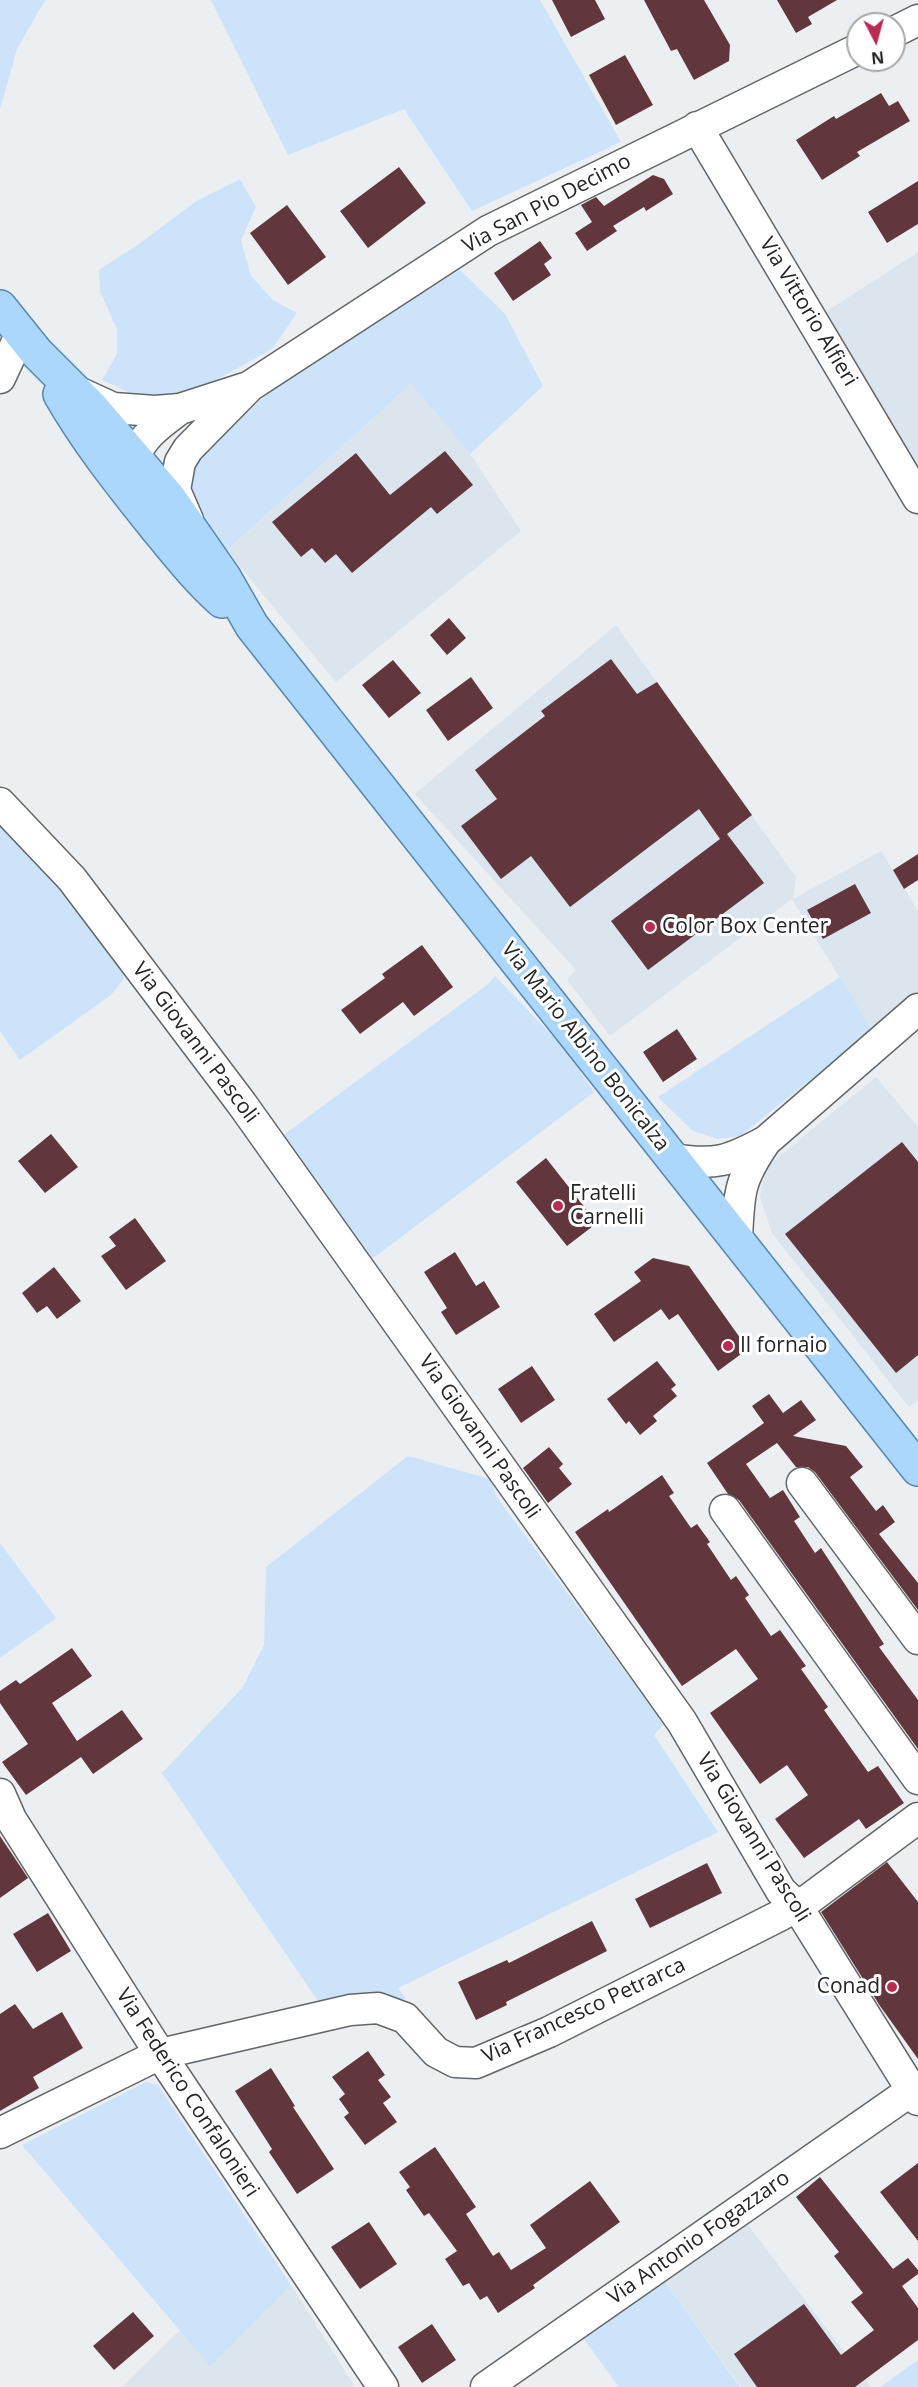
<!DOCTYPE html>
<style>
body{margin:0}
#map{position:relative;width:918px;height:2387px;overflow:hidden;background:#eceff2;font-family:"Open Sans",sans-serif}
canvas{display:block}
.north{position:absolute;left:846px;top:12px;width:60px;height:60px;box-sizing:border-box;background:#fff;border:2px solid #a7a8a8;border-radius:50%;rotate:174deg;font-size:16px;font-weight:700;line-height:24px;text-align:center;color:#242526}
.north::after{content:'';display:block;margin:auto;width:21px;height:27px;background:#ba2b54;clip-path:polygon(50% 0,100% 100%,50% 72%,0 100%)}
</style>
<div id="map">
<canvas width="918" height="2387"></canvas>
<div class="north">N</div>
</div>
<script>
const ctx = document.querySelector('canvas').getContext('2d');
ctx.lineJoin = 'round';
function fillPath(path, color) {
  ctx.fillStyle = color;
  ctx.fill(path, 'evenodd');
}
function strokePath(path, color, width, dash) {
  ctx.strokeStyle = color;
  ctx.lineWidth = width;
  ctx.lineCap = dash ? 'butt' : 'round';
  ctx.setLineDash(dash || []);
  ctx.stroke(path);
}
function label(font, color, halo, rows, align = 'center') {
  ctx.font = font + ' "Open Sans",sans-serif';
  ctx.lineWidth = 6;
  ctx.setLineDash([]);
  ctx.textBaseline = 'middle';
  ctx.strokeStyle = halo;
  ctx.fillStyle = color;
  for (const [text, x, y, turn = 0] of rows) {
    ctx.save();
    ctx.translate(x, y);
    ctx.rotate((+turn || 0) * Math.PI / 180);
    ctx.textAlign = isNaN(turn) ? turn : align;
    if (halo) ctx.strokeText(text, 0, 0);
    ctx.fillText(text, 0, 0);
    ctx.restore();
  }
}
const built = new Path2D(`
 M 918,252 L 918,471 L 821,315 Z
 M 411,384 L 470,454 L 521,531 L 336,682 L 227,551 Z
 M 616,625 L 796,877 L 793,899 L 881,851 L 893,870 L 918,911 L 918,994 L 872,1031 L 792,899 L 610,1036 L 567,980 L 576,970 L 415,794 Z
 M 876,1077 L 918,1127 L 918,1400 L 909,1407 L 772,1233 L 760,1197 L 766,1167 Z
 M 748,2225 L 871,2387 L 741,2387 L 665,2282 Z
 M 291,2285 L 355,2387 L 122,2387 L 180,2330 L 210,2365 Z`);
const green = new Path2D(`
 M 0,0 L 45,0 L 17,49 L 0,109 Z
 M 211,0 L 540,0 L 621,142 L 472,211 L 404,109 L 288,155 Z
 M 240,179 L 256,207 L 241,240 L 251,276 L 273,300 L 297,313 L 272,349 L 198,390 L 150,402 L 102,380 L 117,354 L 117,329 L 100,292 L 99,270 L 139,244 L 198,200 Z
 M 460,270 L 505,314 L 543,386 L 470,454 L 411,384 L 222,555 L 189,506 L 187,483 L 204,453 L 287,376 Z
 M 0,820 L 50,871 L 122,961 L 124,979 L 111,995 L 20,1060 L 0,1031 Z
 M 495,976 L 565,1049 L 594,1092 L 372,1259 L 282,1136 L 487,985 Z
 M 840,977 L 872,1031 L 740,1136 L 718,1139 L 693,1131 L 658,1097 Z
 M 408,1456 L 490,1479 L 496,1496 L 664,1724 L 654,1735 L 718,1832 L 398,1988 L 406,1999 L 318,2001 L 162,1773 L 243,1687 L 264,1645 L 266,1567 Z
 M 0,1543 L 56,1618 L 0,1658 Z
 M 146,2082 L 158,2085 L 291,2285 L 210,2366 L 22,2145 Z
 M 665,2282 L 740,2387 L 741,2387 L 619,2387 L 583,2338 Z
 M 918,2360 L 918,2387 L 880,2387 Z`);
const building = new Path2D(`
 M 552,0 L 595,0 L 605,19 L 571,37 Z
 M 644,0 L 704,0 L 730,45 L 729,61 L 694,80 L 677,49 L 671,51 Z
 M 777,0 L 837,0 L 808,17 L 812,24 L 796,33 Z
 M 625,55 L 653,105 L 616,125 L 589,75 Z
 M 881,93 L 889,106 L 898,101 L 910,121 L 857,152 L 860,156 L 822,180 L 796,140 L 834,116 L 836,119 Z
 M 399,167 L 426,203 L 368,248 L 340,211 Z
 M 653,175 L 664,179 L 673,194 L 646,211 L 644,207 L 613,226 L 617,231 L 587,251 L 575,233 L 592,222 L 581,205 L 596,197 L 604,206 Z
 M 918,181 L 918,224 L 887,243 L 868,212 Z
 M 287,205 L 326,257 L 288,285 L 250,233 Z
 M 540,241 L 552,258 L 544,264 L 551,275 L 513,301 L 494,273 Z
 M 445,451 L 473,485 L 437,514 L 431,507 L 352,573 L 336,554 L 325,563 L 312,548 L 301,557 L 272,522 L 356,453 L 390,495 Z
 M 449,618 L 466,638 L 447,655 L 430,635 Z
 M 611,659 L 637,694 L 657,682 L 752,815 L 727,834 L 764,883 L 648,970 L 611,921 L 720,839 L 699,809 L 570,907 L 531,856 L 501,879 L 461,826 L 497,799 L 475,770 L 545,716 L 541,711 Z
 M 393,660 L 421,693 L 389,718 L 362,685 Z
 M 471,677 L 493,708 L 448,741 L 426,710 Z
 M 918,854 L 918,880 L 904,889 L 893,870 Z
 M 855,884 L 871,913 L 823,939 L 807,910 Z
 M 422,945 L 453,987 L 414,1016 L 403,1002 L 360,1034 L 341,1010 L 385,978 L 382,974 Z
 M 677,1029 L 697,1059 L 663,1082 L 643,1052 Z
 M 51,1134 L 78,1167 L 45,1193 L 18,1161 Z
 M 902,1142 L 918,1162 L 918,1355 L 896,1373 L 785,1234 Z
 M 546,1158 L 597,1223 L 567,1246 L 516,1182 Z
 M 135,1218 L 166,1261 L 126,1290 L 101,1256 L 116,1246 L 109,1237 Z
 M 455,1252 L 476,1286 L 484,1281 L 500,1307 L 456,1335 L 441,1312 L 447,1308 L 424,1272 Z
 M 653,1258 L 689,1266 L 748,1349 L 718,1371 L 678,1314 L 669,1320 L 661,1309 L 614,1342 L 594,1314 L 641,1281 L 634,1272 Z
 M 54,1267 L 81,1301 L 57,1319 L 47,1306 L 37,1313 L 22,1293 Z
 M 657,1361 L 676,1385 L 671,1389 L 677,1396 L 653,1416 L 657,1421 L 640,1435 L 629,1421 L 626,1424 L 607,1399 Z
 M 532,1366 L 555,1400 L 521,1423 L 498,1389 Z
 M 769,1394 L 783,1413 L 801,1400 L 816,1420 L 793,1436 L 846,1446 L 863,1467 L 850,1477 L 876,1511 L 883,1505 L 895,1522 L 879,1534 L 918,1583 L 918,1610 L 815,1472 L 808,1467 L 796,1467 L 777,1443 L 746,1464 L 770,1498 L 783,1490 L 800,1517 L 794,1521 L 815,1553 L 821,1548 L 884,1644 L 879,1647 L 918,1700 L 918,1749 L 739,1500 L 728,1494 L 707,1463 L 764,1423 L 752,1406 Z
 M 549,1447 L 563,1464 L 559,1468 L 572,1484 L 548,1503 L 523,1468 Z
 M 662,1475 L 674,1493 L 669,1496 L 691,1528 L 697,1524 L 710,1542 L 707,1544 L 731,1580 L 736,1576 L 749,1595 L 745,1598 L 771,1636 L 780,1630 L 806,1666 L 801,1669 L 828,1707 L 824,1710 L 868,1772 L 878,1766 L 904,1803 L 866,1829 L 859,1819 L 804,1858 L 775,1819 L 808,1795 L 787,1765 L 760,1784 L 710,1713 L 758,1679 L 736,1649 L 682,1686 L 575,1532 L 608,1509 L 609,1512 Z
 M 72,1648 L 92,1676 L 52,1703 L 77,1741 L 122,1710 L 143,1739 L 93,1774 L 81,1757 L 26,1795 L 2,1762 L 28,1744 L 0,1703 L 0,1691 L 16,1680 L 20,1684 Z
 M 0,1836 L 28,1878 L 0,1898 Z
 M 887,1862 L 918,1902 L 918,2059 L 880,2006 L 821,1912 Z
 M 707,1863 L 722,1893 L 650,1928 L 635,1899 Z
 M 48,1913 L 71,1951 L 37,1972 L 13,1934 Z
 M 592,1921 L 607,1951 L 506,2002 L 507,2005 L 476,2020 L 458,1982 L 507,1960 L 509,1963 Z
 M 15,2004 L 33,2029 L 62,2012 L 83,2048 L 33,2077 L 39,2088 L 0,2111 L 0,2014 Z
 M 368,2051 L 385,2075 L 378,2080 L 391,2097 L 383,2103 L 397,2122 L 365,2145 L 344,2117 L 349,2113 L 339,2099 L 345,2094 L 332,2077 Z
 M 271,2068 L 295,2106 L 293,2107 L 334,2169 L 297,2194 L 269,2152 L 272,2149 L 235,2091 Z
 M 435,2147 L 476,2207 L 466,2214 L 493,2256 L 499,2252 L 511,2270 L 546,2248 L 530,2225 L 590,2181 L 620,2222 L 533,2285 L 535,2288 L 498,2313 L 487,2296 L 480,2300 L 469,2283 L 463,2286 L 445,2259 L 457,2251 L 429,2213 L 424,2216 L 406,2190 L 410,2187 L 399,2172 Z
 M 918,2163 L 918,2241 L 880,2192 Z
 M 820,2177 L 893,2269 L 908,2258 L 918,2270 L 918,2274 L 902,2286 L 918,2308 L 918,2340 L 855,2387 L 757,2387 L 734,2354 L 804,2304 L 841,2355 L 874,2330 L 851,2302 L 863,2293 L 834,2256 L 839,2252 L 796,2197 Z
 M 369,2222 L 397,2264 L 360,2289 L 331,2247 Z
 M 133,2312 L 154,2336 L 114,2370 L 93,2346 Z
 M 432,2324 L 456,2360 L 422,2383 L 398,2347 Z`);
const minor = new Path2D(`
 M 894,32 L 918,20
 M 697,127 L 918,498
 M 0,378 L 21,333
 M 78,392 L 113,408 L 155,411 L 180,409 L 245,388
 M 134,482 C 135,475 133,465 135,458 C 141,436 163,422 180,409
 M 188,520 L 175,490 L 180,462 L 188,449 L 250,386 L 488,231 L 858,49
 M 0,803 L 72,879 L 242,1104 L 682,1722 L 781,1891 L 797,1906 L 918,2100
 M 674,1159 C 715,1166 729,1161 766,1141 L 918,1009
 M 737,1239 C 739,1192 739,1180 766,1141
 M 802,1483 L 918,1639
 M 725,1510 L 918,1779
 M 0,1794 L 11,1819 L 160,2054 L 383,2387
 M 0,2133 L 160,2054 L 350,2010 L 378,2008 L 405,2018 L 436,2052 L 455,2062 L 476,2063 L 549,2032 L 781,1915 L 809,1899 L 918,1818
 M 486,2387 L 918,2086`);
const major = new Path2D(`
 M 0,307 L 37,353 L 92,408 L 169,498 L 224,577 L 252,626 L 918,1469
 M 60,394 C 88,443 122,485 157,529 C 178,554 197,579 222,601`);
const markers = [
 [650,927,6,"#ba2b54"],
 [558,1206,6,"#ba2b54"],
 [728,1346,6,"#ba2b54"],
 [892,1987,6,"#ba2b54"]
];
const streetNames = [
 ["Via San Pio Decimo",547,204,-28],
 ["Via Vittorio Alfieri",808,312,59],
 ["Via Giovanni Pascoli",195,1043,53],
 ["Via Mario Albino Bonicalza",585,1047,52],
 ["Via Giovanni Pascoli",479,1437,55],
 ["Via Giovanni Pascoli",753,1838,58],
 ["Via Francesco Petrarca",584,2011,-25],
 ["Via Federico Confalonieri",187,2093,57],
 ["Via Antonio Fogazzaro",699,2238,-35]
];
const poiNames = [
 ["Color Box Center",662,927],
 ["Fratelli",570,1194],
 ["Carnelli",570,1218],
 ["Il fornaio",740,1346],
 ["Conad",880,1987,"right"]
];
fillPath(built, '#dbe5ed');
fillPath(green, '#cce3fa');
fillPath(building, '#61363d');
strokePath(minor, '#636668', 33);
strokePath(major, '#5787b0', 36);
strokePath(minor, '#fff', 30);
strokePath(major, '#abd7fd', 33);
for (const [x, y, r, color] of markers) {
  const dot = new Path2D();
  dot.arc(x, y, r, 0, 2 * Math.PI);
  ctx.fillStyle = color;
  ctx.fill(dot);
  strokePath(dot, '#fff', 2);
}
label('21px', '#242526', '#fff', streetNames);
label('21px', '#242526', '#fff', poiNames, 'left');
</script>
